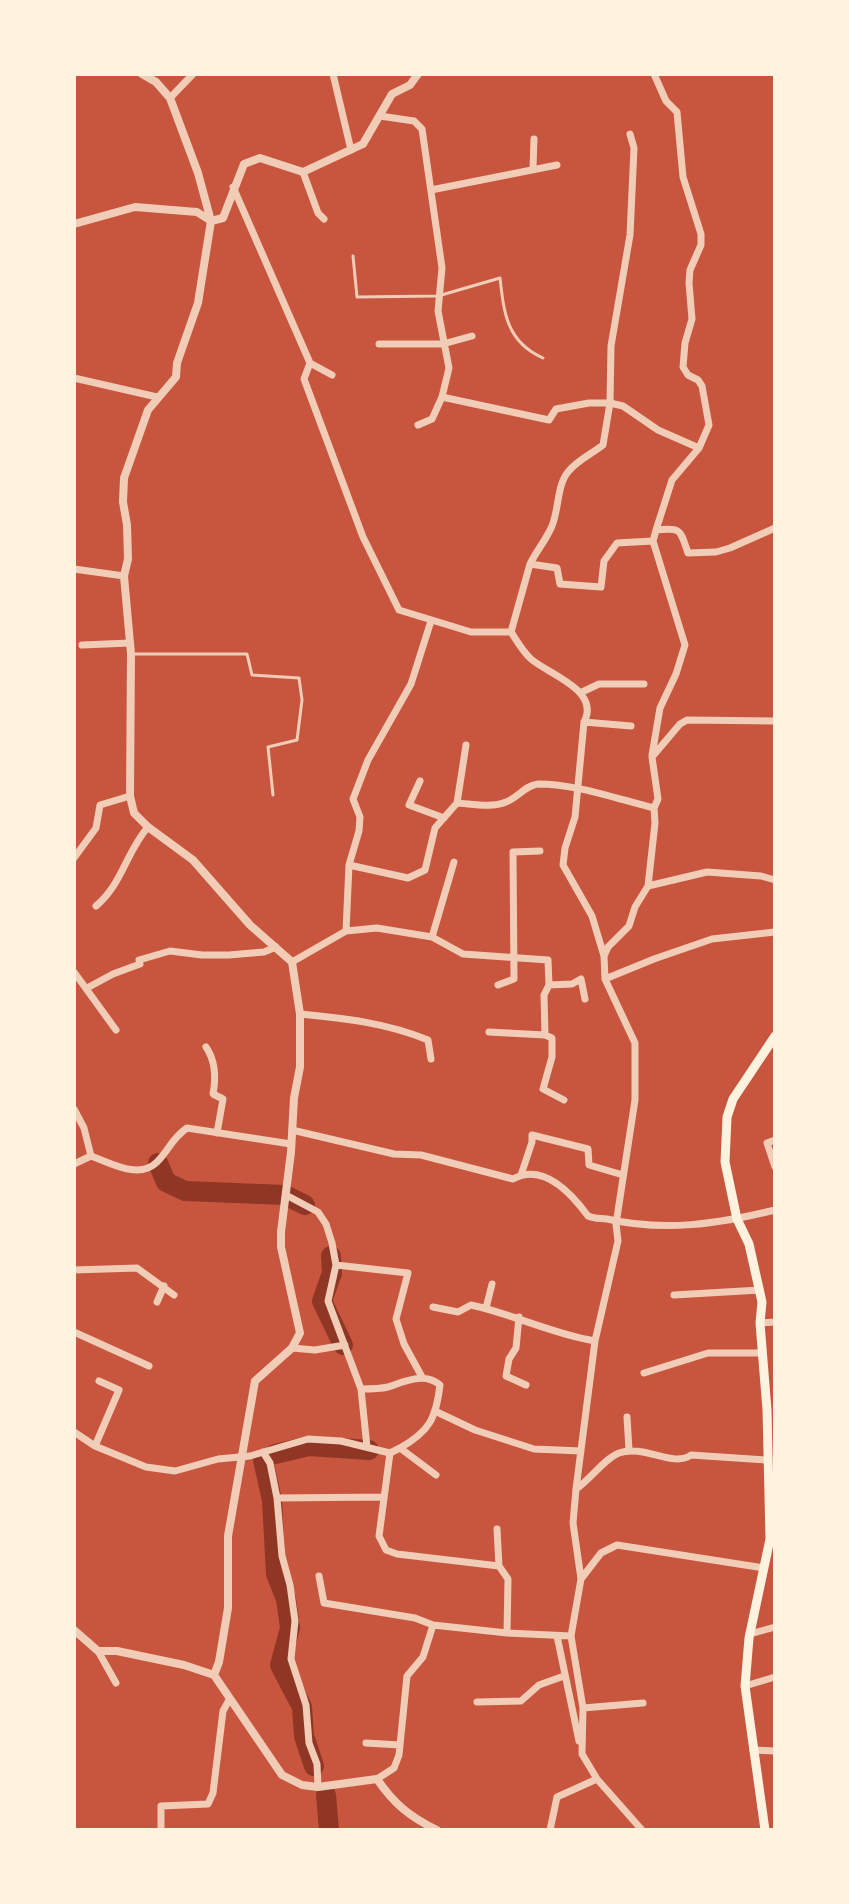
<!DOCTYPE html>
<style>
body{margin:0}
#map{position:relative;width:849px;height:1904px;overflow:hidden;background:#c8553d;font-family:"Asap Condensed",sans-serif}
canvas{display:block}
.frame{position:absolute;inset:0;border:76px solid #fff3e0;pointer-events:none}
</style>
<div id="map">
<canvas width="849" height="1904"></canvas>
<div class="frame"></div>
</div>
<script>
const ctx = document.querySelector('canvas').getContext('2d');
ctx.lineJoin = 'round';
function strokePath(path, color, width, dash) {
  ctx.strokeStyle = color;
  ctx.lineWidth = width;
  ctx.lineCap = dash ? 'butt' : 'round';
  ctx.setLineDash(dash || []);
  ctx.stroke(path);
}
const river = new Path2D(`
 M 158,1163 L 166,1182 L 185,1191 L 285,1195 L 305,1205
 M 331,1256 L 332,1273 L 322,1301 L 343,1345
 M 275,1454 L 309,1446 L 369,1450
 M 263,1460 L 272,1500 L 276,1574 L 286,1599 L 290,1628 L 280,1665 L 302,1707 L 304,1736 L 314,1766
 M 326,1795 L 329,1830`);
const service = new Path2D(`
 M 353,256 L 357,297 L 438,296 L 500,278 C 504,314 507,342 543,358
 M 135,654 L 247,654 L 252,675 L 299,678 L 302,700 L 297,740 L 268,747 L 273,795`);
const minor = new Path2D(`
 M 333,74 L 351,150
 M 654,74 L 666,101 L 677,112 L 683,177 L 701,234 L 701,245 L 690,270 L 689,283 L 692,319 L 685,343 L 683,367 L 688,375 L 698,380 L 702,386 L 709,425 L 699,448 L 672,480 L 656,530
 M 170,98 L 193,74
 M 380,116 L 414,121 L 422,129 L 442,268 L 438,311 L 449,368 L 442,397 L 432,419 L 418,425
 M 533,168 L 534,139
 M 303,172 L 318,213 L 324,219
 M 233,187 L 310,363 L 304,379 L 363,537 L 399,610 L 471,632 L 511,632
 M 431,190 L 557,165
 M 379,344 L 443,344 L 472,336
 M 310,363 L 332,375
 M 74,378 L 157,397
 M 442,397 L 549,420 L 556,409 L 589,403 L 610,403 L 623,406 L 658,430 L 699,448
 M 530,564 C 537,550 546,540 552,526 C 559,509 557,485 568,472 C 576,461 593,453 603,445 L 610,403 L 611,346 L 630,235 L 634,148 L 630,134
 M 74,569 L 124,576
 M 82,645 L 130,643
 M 582,692 L 599,684 L 644,684
 M 584,722 L 631,726
 M 652,755 L 660,708 L 676,674 L 685,645 L 653,541
 M 420,781 L 409,805 L 444,818
 M 457,803 L 466,745
 M 74,858 L 96,828 L 100,805 L 130,796
 M 349,865 L 359,831 L 360,817 L 353,799 L 368,760 L 411,684 L 431,621
 M 648,886 L 707,872 L 761,876 L 775,880
 M 96,906 C 123,883 126,852 148,827
 M 346,931 L 377,928 L 432,937 L 463,954 L 548,960 L 549,985 L 544,995 L 545,1035 L 552,1038 L 552,1057 L 543,1089 L 564,1100
 M 432,937 L 454,862
 M 604,956 L 608,947 L 629,926 L 635,907 L 648,886 L 655,823 L 654,808
 M 292,962 L 346,931 L 349,865 L 408,878 L 425,870 L 435,828 L 457,803 C 473,804 492,808 506,802 C 517,798 526,785 538,784 C 576,784 617,799 654,808 L 658,799 L 652,757 L 680,724 L 687,720 L 775,721
 M 74,972 L 116,1030
 M 605,979 L 654,959 L 712,939 L 775,932
 M 498,985 L 514,979 L 513,852 L 540,851
 M 549,985 L 572,984 L 581,979 L 585,999
 M 87,988 L 113,974 L 140,964 L 139,960 L 170,951 L 202,955 L 229,955 L 264,952 L 276,947
 M 300,1014 C 343,1018 387,1023 428,1040 L 431,1059
 M 489,1032 L 545,1035
 M 206,1047 C 215,1060 216,1078 213,1094 L 223,1099 L 217,1133
 M 74,1109 L 84,1128 L 91,1156
 M 292,1130 L 394,1154 L 421,1155 L 513,1179 C 543,1162 572,1194 588,1216 C 595,1219 600,1218 607,1219 C 664,1232 718,1224 775,1210
 M 775,1140 L 767,1143 L 775,1167
 M 74,1164 L 91,1156 C 111,1163 139,1180 157,1162 C 170,1149 171,1139 187,1128 L 291,1144
 M 521,1175 L 532,1142 L 532,1135 L 588,1149 L 589,1165 L 623,1175
 M 286,1195 L 318,1212 L 326,1224 L 332,1243 L 336,1265 L 328,1301 L 361,1389 L 367,1447
 M 336,1265 L 408,1273 L 396,1319 L 404,1344 L 422,1377
 M 74,1270 L 137,1268 L 174,1295
 M 674,1295 L 760,1290
 M 157,1302 L 164,1286
 M 433,1307 L 458,1312 L 471,1305 C 513,1314 552,1334 595,1341
 M 486,1308 L 492,1284
 M 519,1317 L 516,1348 L 509,1359 L 506,1376 L 526,1385
 M 760,1323 L 775,1322
 M 74,1332 L 149,1366
 M 292,1348 L 315,1350 L 345,1345
 M 644,1373 L 708,1353 L 763,1353
 M 361,1389 C 370,1389 380,1389 388,1387 C 406,1381 424,1372 440,1385 C 436,1418 430,1431 400,1448
 M 437,1412 L 475,1430 L 534,1449 L 581,1451
 M 627,1417 L 629,1450
 M 74,1432 L 95,1446 L 146,1467 L 175,1471 L 218,1459 L 250,1456 L 308,1439 L 341,1441 L 390,1453 L 400,1448 L 436,1475
 M 95,1446 L 119,1390 L 99,1381
 M 263,1452 L 270,1463 L 277,1498 L 282,1556 L 290,1585 L 295,1621 L 291,1659 L 306,1705 L 309,1743 L 317,1764 L 318,1787
 M 390,1453 L 379,1536 L 386,1550 L 397,1554 L 499,1566 L 508,1579 L 507,1633
 M 576,1489 C 591,1479 604,1459 619,1453 C 644,1444 673,1468 691,1455 L 766,1460
 M 277,1498 L 383,1497
 M 497,1529 L 499,1566
 M 319,1576 L 324,1603 L 415,1618 L 433,1625 L 507,1633 L 571,1636
 M 581,1579 L 601,1553 L 617,1545 L 764,1568
 M 750,1634 L 775,1627
 M 557,1636 L 579,1741
 M 98,1651 L 116,1683
 M 745,1686 L 775,1677
 M 477,1702 L 521,1701 L 539,1685 L 564,1676
 M 583,1708 L 643,1703
 M 366,1743 L 400,1745
 M 753,1750 L 775,1751
 M 377,1779 L 394,1768 L 399,1755 L 407,1676 L 423,1657 L 433,1625
 M 161,1830 L 161,1806 L 208,1804 L 213,1793 L 223,1711 L 229,1700
 M 550,1830 L 557,1797 L 597,1779
 M 642,1830 L 597,1779 L 582,1754 L 583,1708 L 571,1636 L 581,1579 L 573,1523 L 576,1489 L 595,1341 L 618,1241 L 616,1224 L 635,1100 L 635,1043 L 605,979 L 604,956 L 592,916 L 563,865 L 565,848 L 575,817 L 584,722 C 601,690 548,674 531,659 C 523,652 517,641 511,632 L 530,564 L 557,568 L 560,584 L 601,587 L 604,561 L 617,543 L 653,541 L 656,530 C 682,527 680,530 688,553 L 716,552 L 730,548 L 775,528`);
const tertiary = new Path2D(`
 M 142,74 L 156,82 L 170,98 L 198,173 L 211,221 L 198,303 L 177,363 L 176,377 L 148,410 L 124,478 L 123,502 L 127,525 L 128,559 L 124,576 L 131,654 L 130,796 L 134,813 L 148,827 L 193,860 L 250,925 L 292,962 L 300,1014 L 300,1067 L 294,1098 L 291,1152 L 281,1232 L 281,1247 L 300,1333 L 292,1348 L 255,1381 L 228,1536 L 228,1608 L 219,1662 L 214,1675
 M 211,221 L 223,218 L 244,164 L 260,158 L 303,172 L 363,144 L 392,94 L 410,85 L 418,74
 M 74,224 L 135,207 L 197,212 L 211,221
 M 74,1630 L 98,1651 L 117,1651 L 184,1665 L 214,1675 L 282,1775 L 302,1785 L 318,1787 L 377,1779 C 394,1804 410,1817 437,1830`);
const secondary = new Path2D(`
 M 765,1830 L 745,1686 L 749,1638 L 770,1539 L 767,1410 L 760,1323 L 762,1302 L 749,1244 L 737,1219 L 725,1162 L 727,1117 L 733,1099 L 775,1036`);
strokePath(river, '#8f3625', 20);
strokePath(service, '#f1ccb7', 3);
strokePath(minor, '#f1ccb7', 7);
strokePath(tertiary, '#f1ccb7', 8);
strokePath(secondary, '#fff3e0', 9);
</script>
